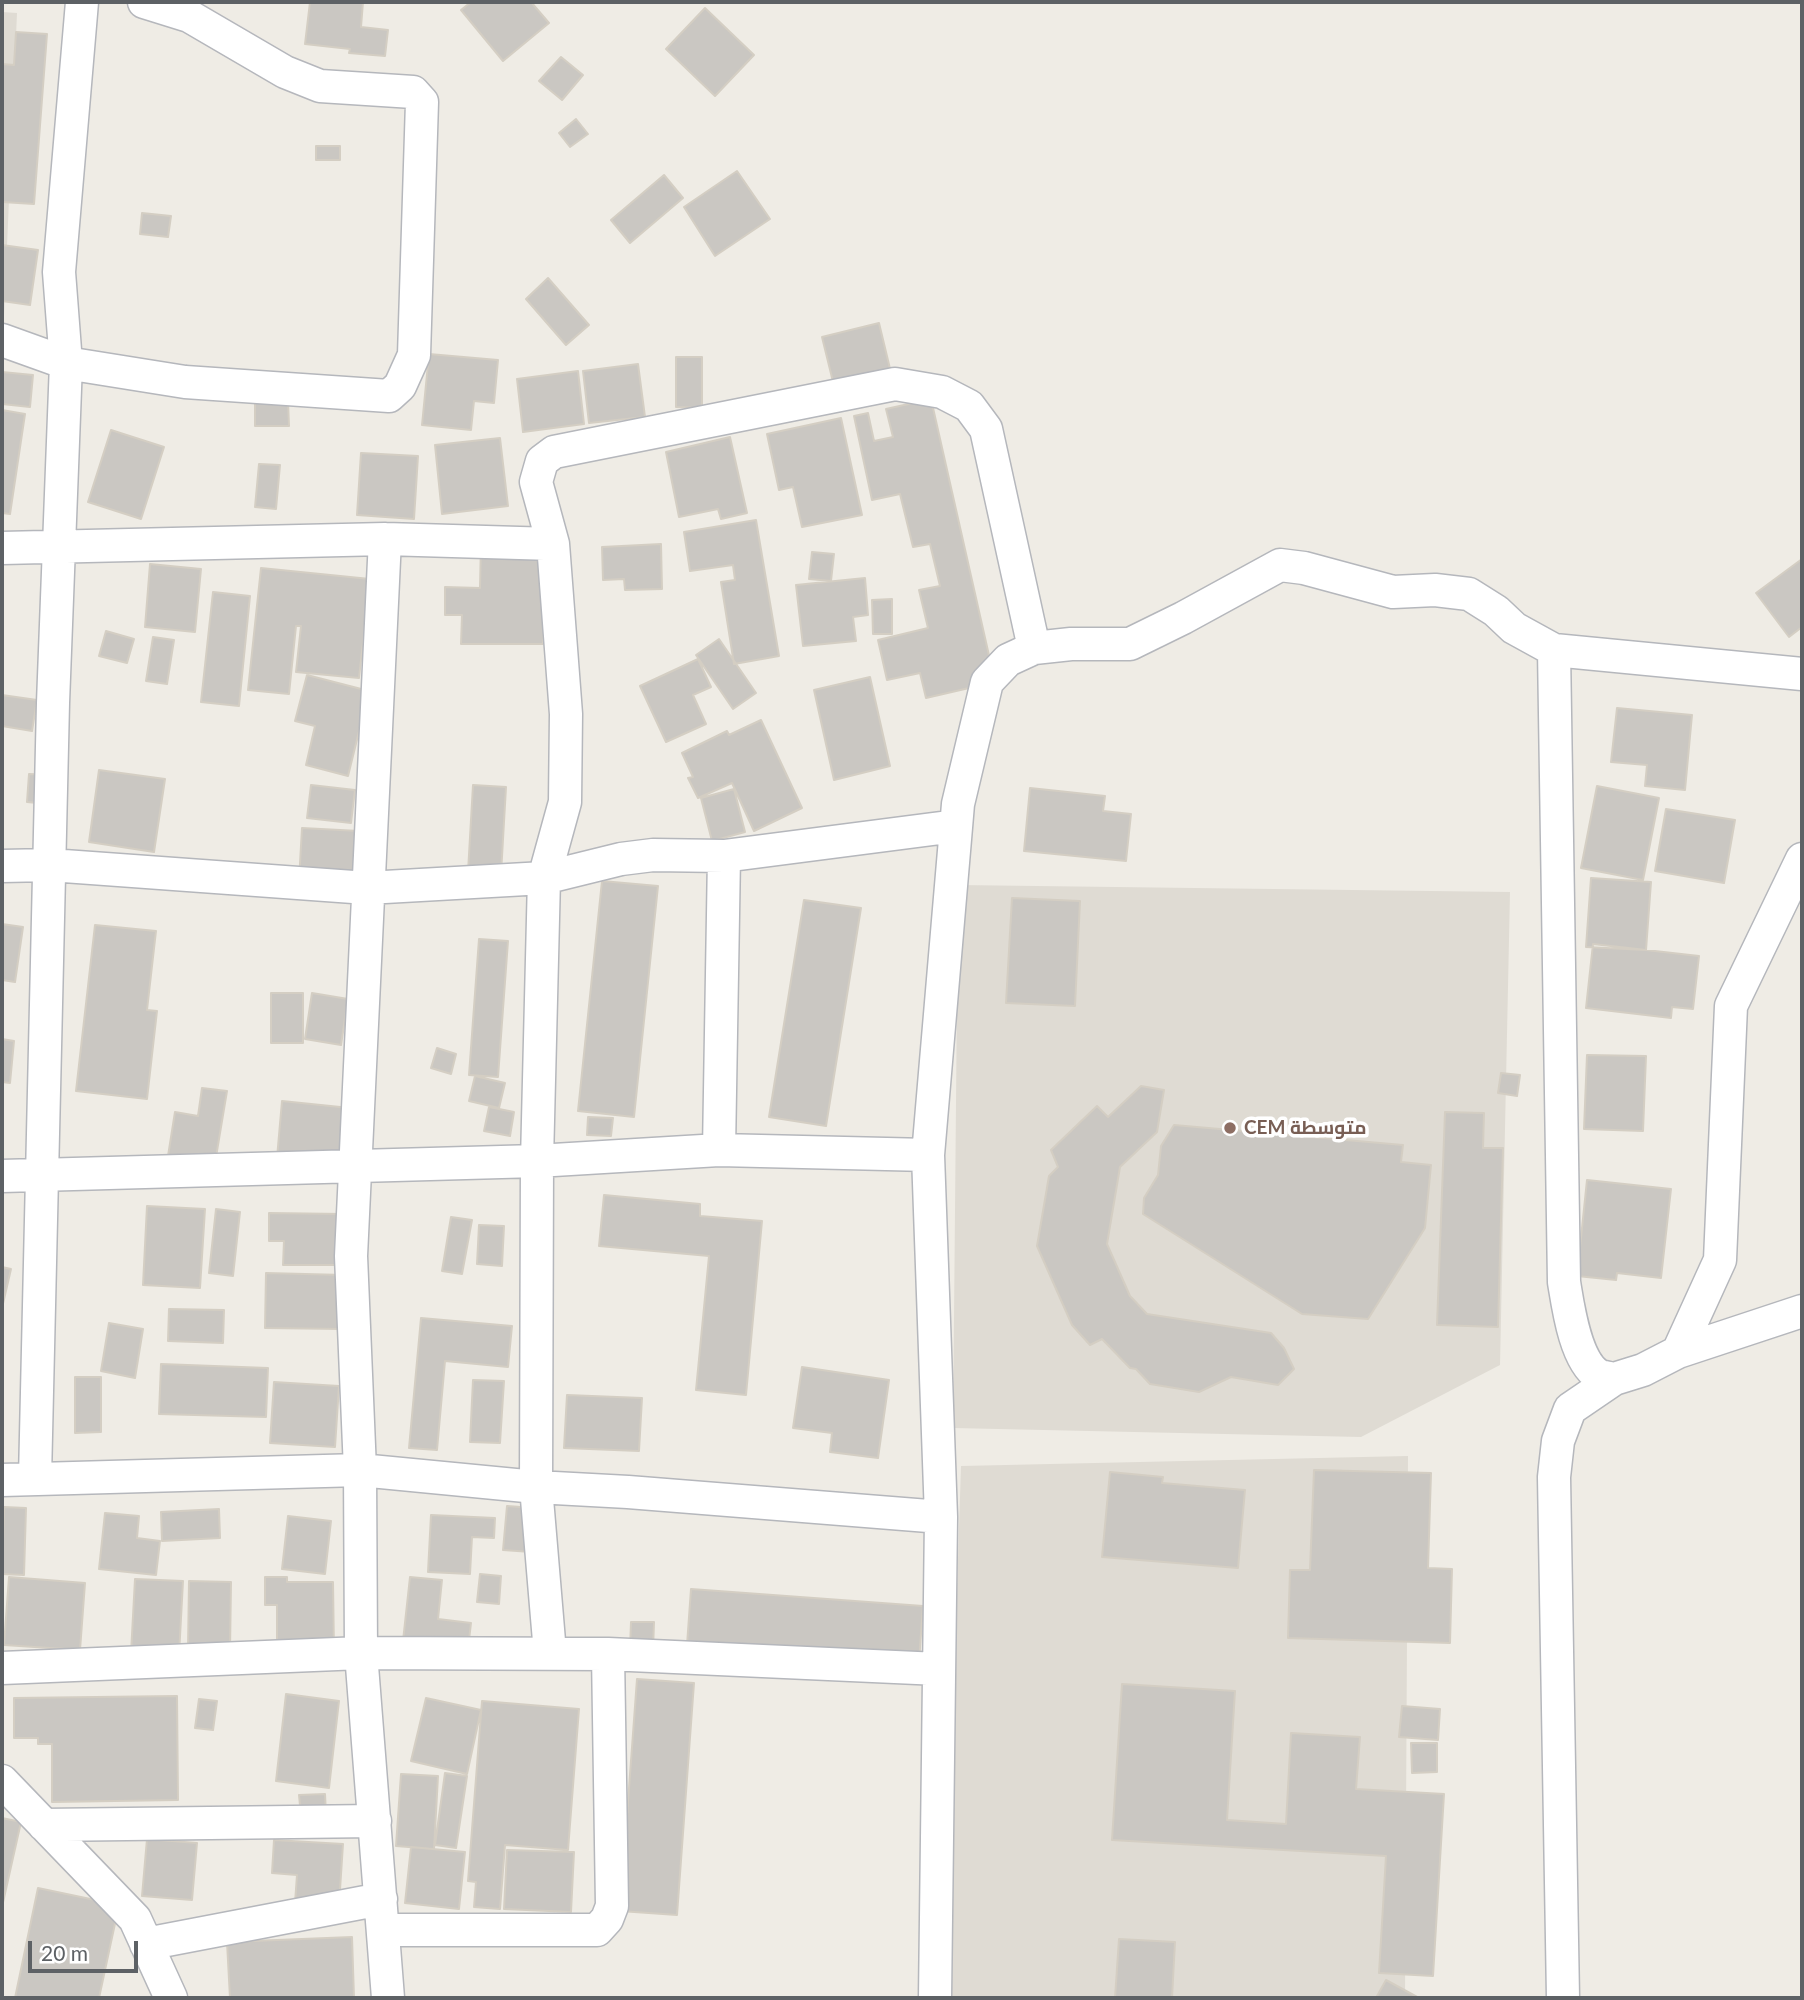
<!DOCTYPE html>
<meta charset="utf-8">
<style>
body{margin:0}
#map{position:relative;width:1804px;height:2000px;overflow:hidden;background:#efece5;font-family:Lato,sans-serif}
canvas{display:block}
.frame{position:absolute;inset:0;border:4px solid #5d6165;pointer-events:none}
.scale{position:absolute;left:28px;top:1941px;width:110px;height:32px;box-sizing:border-box;border:4px solid #5d6165;border-top:0;padding-left:9px;font-size:21px;line-height:24px;white-space:nowrap;color:#5d6165;-webkit-text-stroke:5px #fff;paint-order:stroke}
</style>
<div id="map">
<canvas width="1804" height="2000"></canvas>
<div class="frame"></div>
<div class="scale">20 m</div>
</div>
<script>
const ctx = document.querySelector('canvas').getContext('2d');
ctx.lineJoin = 'round';
function fillPath(path, color) {
  ctx.fillStyle = color;
  ctx.fill(path, 'evenodd');
}
function strokePath(path, color, width, dash) {
  ctx.strokeStyle = color;
  ctx.lineWidth = width;
  ctx.lineCap = dash ? 'butt' : 'round';
  ctx.setLineDash(dash || []);
  ctx.stroke(path);
}
function label(font, color, halo, rows, align = 'center') {
  ctx.font = font + ' Lato,Cairo,sans-serif';
  ctx.lineWidth = 7;
  ctx.setLineDash([]);
  ctx.textBaseline = 'middle';
  ctx.strokeStyle = halo;
  ctx.fillStyle = color;
  for (const [text, x, y, turn = 0] of rows) {
    ctx.save();
    ctx.translate(x, y);
    ctx.rotate((+turn || 0) * Math.PI / 180);
    ctx.textAlign = isNaN(turn) ? turn : align;
    if (halo) ctx.strokeText(text, 0, 0);
    ctx.fillText(text, 0, 0);
    ctx.restore();
  }
}
const education = new Path2D(`
 M 2,12 L 17,13 L 4,316 L 2,315 Z
 M 958,885 L 1510,892 L 1500,1365 L 1361,1437 L 953,1428 Z
 M 1408,1456 L 1405,1998 L 944,1998 L 961,1466 Z`);
const building = new Path2D(`
 M 310,2 L 363,2 L 361,27 L 388,30 L 385,56 L 349,53 L 350,49 L 305,44 Z
 M 471,2 L 531,2 L 549,23 L 503,61 L 461,10 Z
 M 705,8 L 754,55 L 715,96 L 666,49 Z
 M 16,32 L 47,34 L 34,204 L 2,202 L 2,64 L 14,65 Z
 M 561,57 L 583,75 L 562,100 L 539,81 Z
 M 576,119 L 588,134 L 570,147 L 559,133 Z
 M 316,146 L 340,146 L 340,160 L 316,160 Z
 M 737,171 L 770,219 L 715,256 L 684,207 Z
 M 664,175 L 683,198 L 630,243 L 611,220 Z
 M 142,213 L 171,216 L 168,237 L 140,234 Z
 M 2,245 L 38,250 L 30,305 L 2,301 Z
 M 548,278 L 589,325 L 566,345 L 526,299 Z
 M 879,323 L 892,377 L 835,390 L 822,337 Z
 M 429,354 L 498,360 L 494,403 L 474,401 L 471,430 L 422,425 Z
 M 676,357 L 702,357 L 702,408 L 676,407 Z
 M 638,364 L 645,417 L 589,423 L 583,371 Z
 M 578,371 L 584,424 L 523,432 L 517,379 Z
 M 2,372 L 33,375 L 30,407 L 2,404 Z
 M 931,399 L 995,682 L 926,698 L 920,673 L 887,680 L 878,640 L 928,628 L 919,590 L 940,586 L 930,544 L 913,547 L 900,494 L 872,500 L 854,416 L 868,413 L 874,441 L 893,437 L 886,409 Z
 M 288,401 L 289,426 L 255,426 L 255,402 Z
 M 2,410 L 25,414 L 10,514 L 2,513 Z
 M 841,418 L 862,515 L 802,527 L 793,487 L 779,490 L 767,434 Z
 M 111,430 L 164,447 L 141,519 L 88,502 Z
 M 730,437 L 747,513 L 721,519 L 718,509 L 679,517 L 666,452 Z
 M 500,438 L 508,506 L 442,514 L 435,445 Z
 M 361,453 L 418,456 L 414,519 L 357,515 Z
 M 259,464 L 280,465 L 276,509 L 255,507 Z
 M 756,520 L 779,656 L 734,664 L 721,582 L 735,580 L 733,565 L 690,571 L 684,532 Z
 M 481,542 L 545,543 L 543,644 L 461,644 L 462,615 L 445,615 L 445,587 L 480,588 Z
 M 661,544 L 662,589 L 625,590 L 624,579 L 603,580 L 602,547 Z
 M 812,552 L 834,554 L 831,581 L 809,579 Z
 M 1802,559 L 1802,627 L 1789,637 L 1756,593 Z
 M 150,564 L 201,569 L 195,632 L 145,627 Z
 M 261,568 L 370,579 L 359,678 L 296,672 L 301,626 L 296,626 L 289,694 L 248,690 Z
 M 865,578 L 868,615 L 853,617 L 856,641 L 803,646 L 796,585 Z
 M 213,592 L 250,596 L 239,706 L 201,702 Z
 M 892,599 L 892,634 L 873,634 L 872,600 Z
 M 106,631 L 134,639 L 127,663 L 99,656 Z
 M 153,637 L 174,640 L 167,684 L 146,681 Z
 M 719,639 L 756,693 L 733,709 L 696,655 Z
 M 698,659 L 711,687 L 693,695 L 706,724 L 666,742 L 640,686 Z
 M 307,675 L 369,691 L 348,776 L 306,765 L 315,726 L 295,721 Z
 M 870,677 L 890,766 L 834,780 L 814,690 Z
 M 2,695 L 37,700 L 32,731 L 2,726 Z
 M 1617,708 L 1692,715 L 1685,790 L 1645,786 L 1647,765 L 1611,762 Z
 M 761,720 L 802,808 L 754,831 L 732,783 L 698,798 L 688,778 L 693,777 L 682,753 L 727,731 L 729,735 Z
 M 99,770 L 165,779 L 154,852 L 89,842 Z
 M 29,774 L 51,775 L 48,804 L 27,802 Z
 M 311,785 L 355,790 L 351,823 L 307,818 Z
 M 473,785 L 506,787 L 501,874 L 468,872 Z
 M 1597,786 L 1659,798 L 1643,880 L 1581,868 Z
 M 1030,788 L 1105,796 L 1103,811 L 1131,814 L 1126,861 L 1024,851 Z
 M 734,789 L 745,832 L 712,841 L 701,798 Z
 M 1666,809 L 1735,820 L 1724,883 L 1655,871 Z
 M 302,828 L 359,831 L 357,884 L 299,881 Z
 M 1591,878 L 1651,882 L 1646,950 L 1586,947 Z
 M 602,881 L 658,886 L 634,1117 L 578,1111 Z
 M 1012,898 L 1080,901 L 1075,1006 L 1006,1003 Z
 M 804,900 L 861,908 L 826,1126 L 769,1117 Z
 M 2,924 L 23,927 L 15,982 L 2,980 Z
 M 95,925 L 156,931 L 147,1010 L 157,1011 L 147,1099 L 76,1091 Z
 M 479,939 L 508,941 L 498,1077 L 469,1075 Z
 M 1593,944 L 1699,956 L 1693,1009 L 1672,1007 L 1671,1018 L 1586,1008 Z
 M 271,993 L 303,993 L 303,1043 L 271,1043 Z
 M 312,993 L 348,999 L 341,1045 L 305,1039 Z
 M 2,1039 L 14,1041 L 10,1083 L 2,1082 Z
 M 437,1048 L 456,1054 L 451,1074 L 431,1068 Z
 M 1587,1055 L 1646,1056 L 1643,1131 L 1584,1129 Z
 M 1501,1073 L 1520,1075 L 1517,1096 L 1498,1093 Z
 M 475,1076 L 505,1083 L 499,1108 L 469,1101 Z
 M 1141,1086 L 1164,1090 L 1157,1132 L 1120,1167 L 1107,1244 L 1130,1296 L 1147,1314 L 1271,1333 L 1284,1348 L 1294,1369 L 1278,1385 L 1231,1377 L 1199,1392 L 1150,1384 L 1136,1369 L 1130,1368 L 1102,1339 L 1090,1345 L 1072,1325 L 1037,1246 L 1049,1176 L 1058,1167 L 1051,1150 L 1097,1106 L 1108,1117 Z
 M 202,1088 L 227,1091 L 215,1163 L 168,1156 L 175,1112 L 198,1116 Z
 M 282,1101 L 350,1108 L 344,1164 L 277,1158 Z
 M 489,1107 L 514,1112 L 510,1136 L 484,1131 Z
 M 1445,1112 L 1484,1113 L 1483,1148 L 1503,1148 L 1498,1327 L 1437,1325 Z
 M 588,1117 L 613,1118 L 611,1136 L 587,1135 Z
 M 1174,1125 L 1403,1145 L 1401,1162 L 1431,1165 L 1425,1228 L 1368,1319 L 1302,1314 L 1143,1214 L 1144,1198 L 1158,1175 L 1161,1146 Z
 M 1587,1180 L 1671,1189 L 1661,1278 L 1617,1273 L 1616,1280 L 1577,1276 Z
 M 604,1195 L 700,1204 L 700,1216 L 762,1221 L 746,1395 L 696,1390 L 709,1256 L 599,1246 Z
 M 147,1206 L 205,1209 L 200,1288 L 143,1285 Z
 M 216,1209 L 240,1212 L 233,1276 L 209,1273 Z
 M 269,1213 L 343,1214 L 342,1265 L 283,1265 L 284,1241 L 269,1241 Z
 M 451,1217 L 472,1220 L 462,1274 L 442,1271 Z
 M 479,1225 L 504,1226 L 502,1266 L 477,1264 Z
 M 2,1267 L 11,1269 L 2,1308 Z
 M 266,1273 L 344,1275 L 342,1329 L 265,1328 Z
 M 169,1309 L 224,1310 L 223,1343 L 168,1341 Z
 M 421,1318 L 512,1326 L 508,1367 L 445,1361 L 437,1450 L 409,1448 Z
 M 109,1323 L 143,1329 L 135,1378 L 101,1371 Z
 M 161,1364 L 268,1368 L 266,1417 L 159,1414 Z
 M 802,1367 L 889,1380 L 878,1458 L 830,1452 L 832,1433 L 793,1428 Z
 M 75,1377 L 101,1377 L 101,1432 L 75,1433 Z
 M 473,1380 L 504,1381 L 500,1443 L 470,1442 Z
 M 274,1382 L 339,1386 L 335,1447 L 270,1443 Z
 M 567,1395 L 642,1398 L 639,1451 L 564,1448 Z
 M 1314,1470 L 1431,1473 L 1428,1568 L 1452,1569 L 1450,1643 L 1288,1638 L 1290,1570 L 1310,1570 Z
 M 1110,1472 L 1163,1477 L 1162,1483 L 1245,1490 L 1238,1568 L 1102,1557 Z
 M 507,1506 L 535,1508 L 531,1552 L 503,1550 Z
 M 4,1507 L 26,1508 L 24,1575 L 2,1574 Z
 M 219,1509 L 220,1538 L 162,1541 L 161,1512 Z
 M 105,1513 L 139,1516 L 137,1538 L 160,1541 L 156,1575 L 99,1569 Z
 M 431,1515 L 495,1518 L 494,1538 L 472,1537 L 470,1574 L 428,1572 Z
 M 288,1516 L 331,1521 L 325,1574 L 282,1569 Z
 M 480,1574 L 501,1576 L 499,1604 L 477,1602 Z
 M 9,1577 L 85,1583 L 80,1650 L 4,1645 Z
 M 265,1577 L 287,1577 L 287,1582 L 333,1582 L 334,1653 L 277,1653 L 277,1605 L 265,1605 Z
 M 410,1577 L 442,1580 L 438,1619 L 471,1623 L 467,1657 L 402,1650 Z
 M 135,1579 L 183,1581 L 179,1655 L 131,1653 Z
 M 189,1581 L 231,1582 L 230,1651 L 188,1650 Z
 M 691,1589 L 923,1606 L 919,1662 L 687,1645 Z
 M 631,1622 L 654,1622 L 653,1650 L 630,1649 Z
 M 637,1679 L 694,1683 L 677,1915 L 620,1911 Z
 M 1122,1684 L 1235,1691 L 1227,1820 L 1286,1824 L 1291,1733 L 1360,1737 L 1356,1789 L 1444,1794 L 1433,1976 L 1379,1973 L 1386,1856 L 1112,1840 Z
 M 286,1694 L 339,1701 L 329,1788 L 276,1781 Z
 M 177,1696 L 178,1800 L 52,1802 L 52,1744 L 38,1744 L 38,1738 L 14,1738 L 14,1698 Z
 M 426,1698 L 481,1710 L 467,1774 L 411,1761 Z
 M 199,1699 L 217,1701 L 213,1730 L 195,1728 Z
 M 482,1701 L 579,1709 L 568,1850 L 505,1845 L 500,1909 L 474,1907 L 476,1882 L 468,1881 Z
 M 1402,1706 L 1440,1709 L 1438,1740 L 1399,1737 Z
 M 1411,1743 L 1437,1743 L 1437,1772 L 1412,1773 Z
 M 445,1773 L 467,1776 L 456,1848 L 435,1845 Z
 M 401,1774 L 438,1776 L 434,1849 L 396,1846 Z
 M 325,1794 L 326,1814 L 301,1816 L 299,1795 Z
 M 2,1818 L 21,1822 L 2,1907 Z
 M 147,1839 L 197,1843 L 192,1900 L 142,1896 Z
 M 274,1840 L 343,1844 L 339,1905 L 295,1903 L 297,1875 L 272,1873 Z
 M 411,1847 L 465,1852 L 459,1909 L 405,1903 Z
 M 507,1850 L 574,1852 L 571,1912 L 504,1909 Z
 M 38,1888 L 119,1905 L 99,1998 L 15,1998 Z
 M 352,1937 L 354,1998 L 230,1998 L 227,1942 Z
 M 1119,1939 L 1175,1942 L 1172,1998 L 1115,1998 Z
 M 1386,1980 L 1419,1998 L 1376,1998 Z`);
const minor = new Path2D(`
 M 2,340 L 66,363 L 185,382 L 389,396 L 400,386 L 414,355 L 422,102 L 413,92 L 320,86 L 285,72 L 189,16 L 144,2
 M 385,539 L 351,1256 L 360,1470 L 361,1653 L 388,1998
 M 2,548 L 385,539 L 553,544
 M 1554,650 L 1564,1282 C 1568,1306 1575,1360 1598,1375 C 1602,1377 1610,1378 1614,1379
 M 2,866 L 50,865 L 367,888 L 544,878 L 621,859 L 653,855 L 724,856 L 956,826
 M 719,1150 L 724,856
 M 2,1176 L 537,1161 L 719,1150 L 928,1155
 M 1678,1352 L 1802,1311
 M 35,1478 L 53,703 L 66,363 L 59,272 L 82,2
 M 2,1480 L 360,1470 L 536,1487 L 628,1492 L 941,1517 L 928,1155 L 958,804 L 987,682 L 1008,660 L 1034,648 L 1071,644 L 1130,644 L 1183,618 L 1280,565 L 1304,568 L 1393,592 L 1435,590 L 1469,594 L 1496,611 L 1514,628 L 1554,650 L 1802,674
 M 550,1653 L 536,1487 L 537,1161 L 544,878 L 565,802 L 566,714 L 553,544 L 536,482 L 542,461 L 554,452 L 895,384 L 942,392 L 969,406 L 986,429 L 1034,648
 M 2,1668 L 361,1653 L 608,1654 L 939,1669
 M 2,1781 L 135,1919 L 171,1998
 M 44,1825 L 375,1821
 M 383,1930 L 597,1930 L 607,1919 L 612,1906 L 608,1654
 M 146,1944 L 381,1899
 M 935,1998 L 941,1517
 M 1563,1998 L 1554,1477 L 1558,1441 L 1570,1409 L 1614,1379 L 1643,1370 L 1678,1352 L 1720,1260 L 1731,1006 L 1802,859`);
const markers = [
 [1230,1128,7,"#8d6e63"]
];
const educationNames = [
 ["CEM متوسطة",1244,1128]
];
fillPath(education, '#dfdbd3');
fillPath(building, '#cac7c2');
strokePath(building, '#d4cec3', 2);
strokePath(minor, '#b5b7bc', 35);
strokePath(minor, '#fff', 32);
for (const [x, y, r, color] of markers) {
  const dot = new Path2D();
  dot.arc(x, y, r, 0, 2 * Math.PI);
  ctx.fillStyle = color;
  ctx.fill(dot);
  strokePath(dot, '#fff', 2.5);
}
label('bold 19px', '#785e54', '#fff', educationNames, 'left');
</script>
